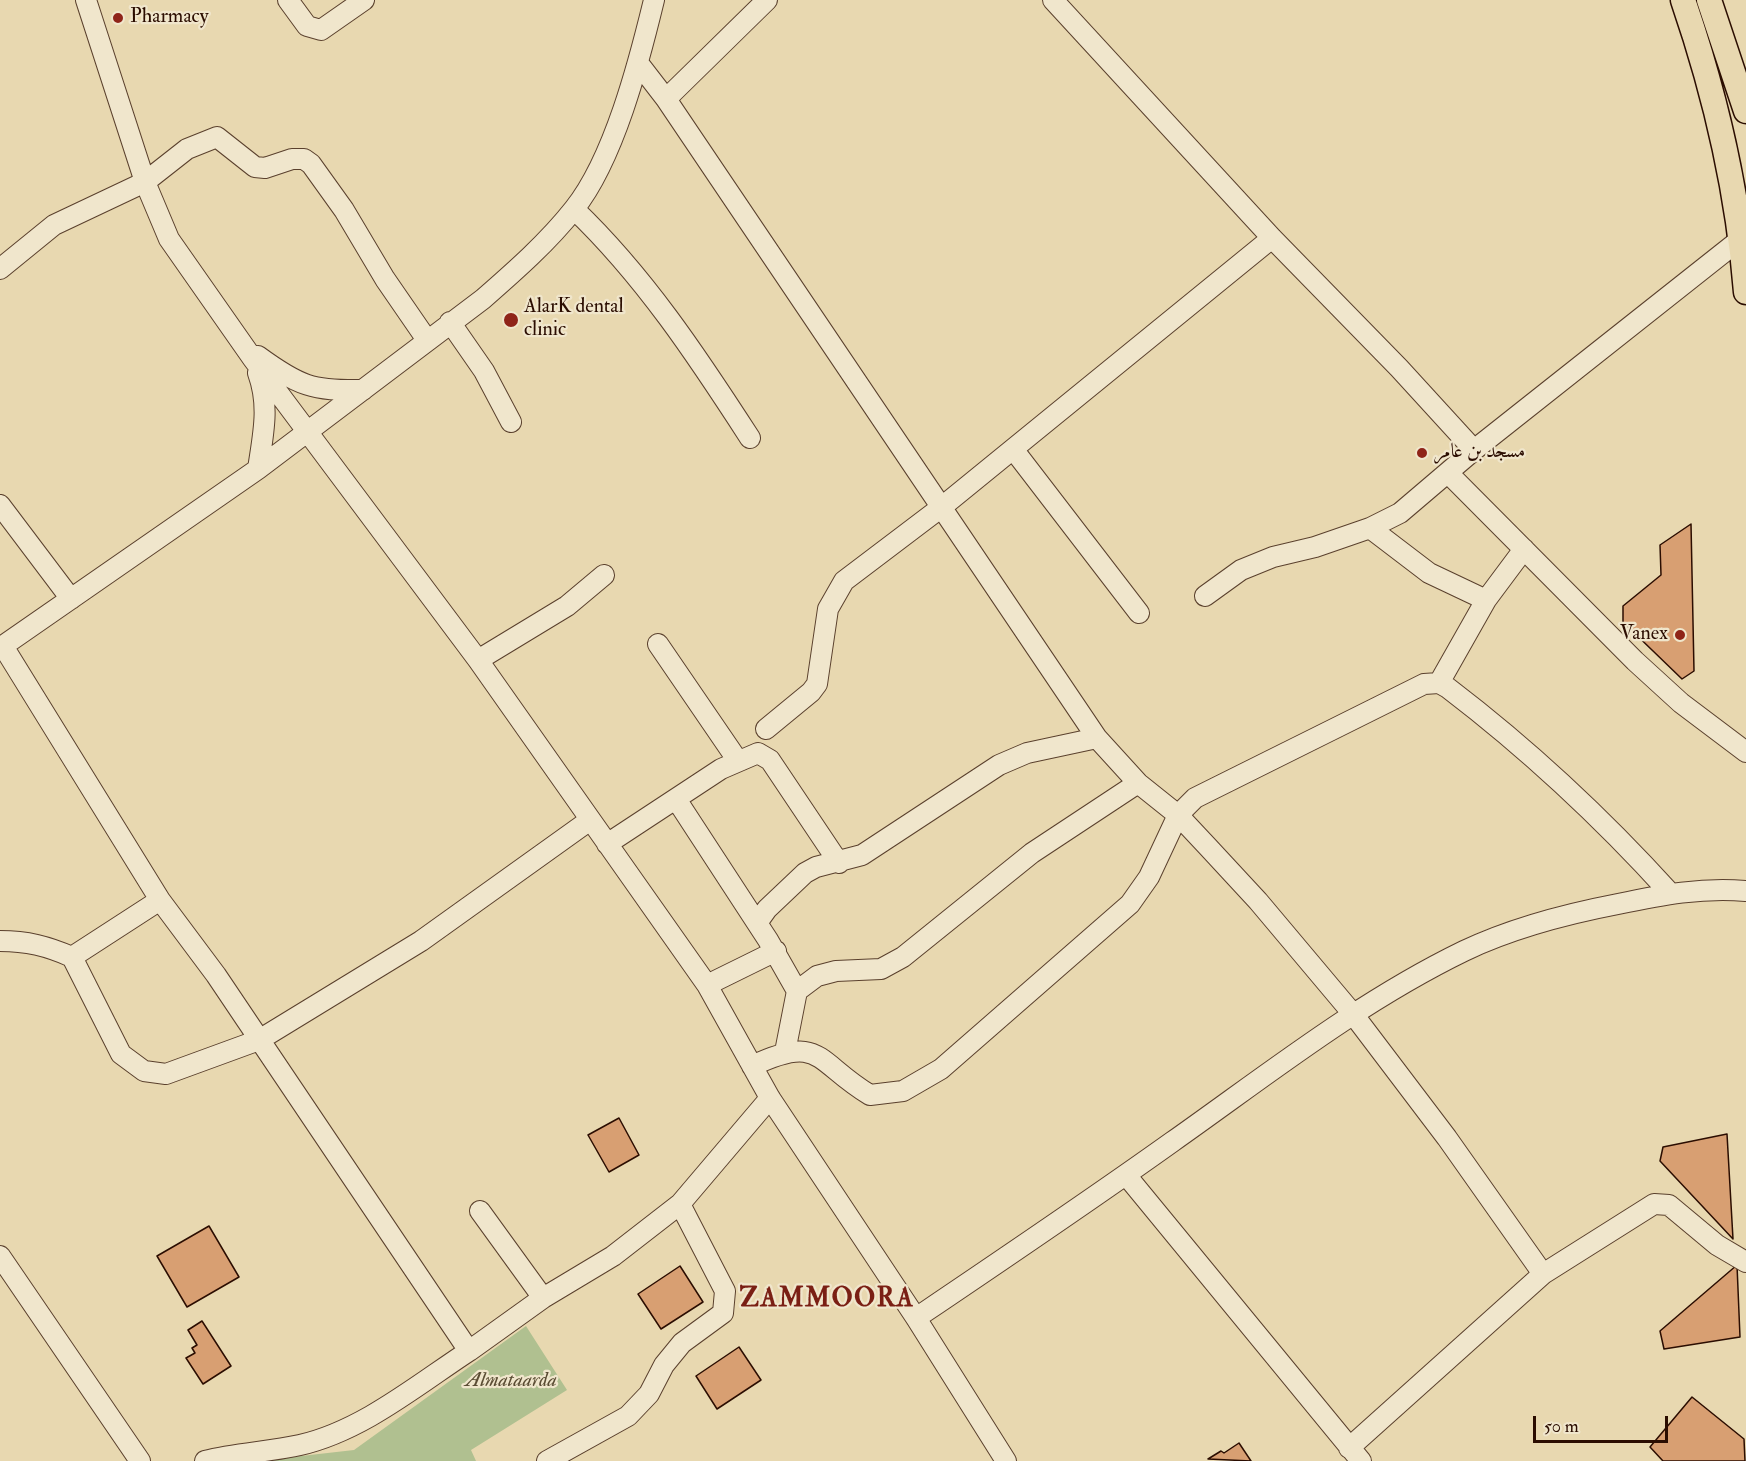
<!DOCTYPE html>
<meta charset="utf-8">
<style>
body{margin:0}
#map{position:relative;width:1746px;height:1461px;overflow:hidden;background:#e8d8b0;font-family:"IM FELL Double Pica",serif}
canvas{display:block}
.scale{position:absolute;left:1533px;top:1416px;width:135px;height:27px;box-sizing:border-box;border:3px solid #2b0d01;border-top:0;padding-left:8px;font-size:18px;line-height:21px;white-space:nowrap;color:#2b0d01;-webkit-text-stroke:4px #f0e6cc;paint-order:stroke}
</style>
<div id="map">
<canvas width="1746" height="1461"></canvas>
<div class="scale">50 m</div>
</div>
<script>
const ctx = document.querySelector('canvas').getContext('2d');
ctx.lineJoin = 'round';
function fillPath(path, color) {
  ctx.fillStyle = color;
  ctx.fill(path, 'evenodd');
}
function strokePath(path, color, width, dash) {
  ctx.strokeStyle = color;
  ctx.lineWidth = width;
  ctx.lineCap = dash ? 'butt' : 'round';
  ctx.setLineDash(dash || []);
  ctx.stroke(path);
}
function label(font, color, halo, rows, align = 'center') {
  ctx.font = font + ' "IM FELL Double Pica",Amiri,serif';
  ctx.lineWidth = 4.5;
  ctx.setLineDash([]);
  ctx.textBaseline = 'middle';
  ctx.strokeStyle = halo;
  ctx.fillStyle = color;
  for (const [text, x, y, turn = 0] of rows) {
    ctx.save();
    ctx.translate(x, y);
    ctx.rotate((+turn || 0) * Math.PI / 180);
    ctx.textAlign = isNaN(turn) ? turn : align;
    if (halo) ctx.strokeText(text, 0, 0);
    ctx.fillText(text, 0, 0);
    ctx.restore();
  }
}
const green = new Path2D(`
 M 526,1326 L 567,1390 L 471,1450 L 476,1461 L 257,1461 L 354,1450 Z`);
const building = new Path2D(`
 M 1691,524 L 1694,671 L 1682,679 L 1623,622 L 1623,606 L 1661,575 L 1660,545 Z
 M 619,1118 L 639,1155 L 609,1172 L 588,1135 Z
 M 1727,1134 L 1733,1239 L 1660,1161 L 1663,1147 Z
 M 209,1226 L 239,1277 L 187,1307 L 157,1256 Z
 M 1737,1265 L 1740,1337 L 1664,1349 L 1660,1331 Z
 M 680,1266 L 703,1302 L 661,1329 L 638,1294 Z
 M 202,1321 L 231,1366 L 203,1384 L 186,1358 L 195,1353 L 192,1348 L 197,1345 L 188,1330 Z
 M 739,1347 L 761,1380 L 717,1409 L 696,1376 Z
 M 1692,1397 L 1744,1439 L 1745,1461 L 1663,1461 L 1650,1447 Z
 M 1239,1443 L 1251,1461 L 1208,1459 L 1221,1451 L 1224,1453 Z`);
const minor = new Path2D(`
 M 86,0 L 145,182 L 169,239 L 253,359 L 478,660 L 707,985 L 770,1098 L 916,1318 L 1006,1461
 M 288,0 L 307,26 L 321,30 L 364,0
 M 1053,0 L 1272,238 L 1399,368 L 1474,450
 M 639,64 L 666,99 L 1097,738 L 1138,783 L 1178,815 L 1208,847 L 1258,901 L 1353,1014 L 1447,1138 L 1543,1274
 M 666,99 L 767,0
 M 574,209 C 644,276 697,356 750,438
 M 0,269 L 54,225 L 145,182 L 187,149 L 217,137 L 255,167 L 265,168 L 292,159 L 304,159 L 311,164 L 344,210 L 385,279 L 427,340
 M 450,322 L 484,371 L 511,422
 M 258,356 C 299,386 312,391 363,390
 M 258,373 C 270,406 263,435 258,469
 M 1013,449 L 1139,613
 M 1448,473 L 1635,661 L 1681,703 L 1746,752
 M 0,505 L 71,599
 M 1370,528 L 1429,573 L 1486,600
 M 1205,596 L 1241,570 L 1273,557 L 1315,547 L 1370,528 L 1400,513 L 1474,450 L 1742,238
 M 658,644 L 738,761
 M 3,646 L 160,900 L 216,975 L 469,1351 L 543,1298 L 613,1256 L 680,1204 L 770,1098
 M 0,648 L 258,469 L 483,299 C 515,271 548,242 574,209 C 614,159 639,62 654,0
 M 478,660 L 567,606 L 604,575
 M 1439,683 L 1486,600 L 1524,549
 M 766,729 L 811,692 L 817,684 L 828,609 L 844,581 L 943,506 L 1272,238
 M 676,799 L 768,940 L 797,991 L 785,1052
 M 607,844 L 721,769 L 758,753 L 770,760 L 839,863
 M 757,923 L 767,909 L 805,873 L 816,867 L 862,855 L 999,765 L 1027,753 L 1097,738
 M 0,941 C 27,941 47,946 72,957 L 160,900
 M 72,957 L 121,1054 L 144,1071 L 166,1074 L 259,1040 L 421,941 L 590,820
 M 707,985 L 776,951
 M 797,991 L 817,976 L 836,971 L 881,969 L 903,957 L 1032,853 L 1138,783
 M 752,1066 C 822,1033 815,1062 870,1095 L 903,1091 L 941,1069 L 1130,904 L 1149,877 L 1178,815 L 1195,798 L 1424,684 L 1439,683 L 1448,688 C 1528,749 1602,818 1670,893
 M 1126,1175 L 1361,1461
 M 480,1211 L 543,1298
 M 0,1256 L 140,1461
 M 916,1318 C 1002,1260 1088,1202 1172,1142 C 1267,1075 1359,1002 1464,951 C 1512,928 1566,914 1618,904 C 1661,895 1702,887 1746,891
 M 1349,1448 L 1543,1274 L 1654,1204 L 1669,1205 L 1717,1245 L 1746,1262
 M 205,1461 C 236,1453 269,1452 300,1445 C 362,1431 417,1385 469,1351
 M 547,1461 L 628,1416 L 649,1394 L 664,1365 L 682,1343 L 723,1313 L 725,1291 L 680,1204`);
const major = new Path2D(`
 M 1683,0 C 1716,96 1738,191 1746,292
 M 1709,0 L 1746,111`);
const markers = [
 [118,18,6,"#8f2418"],
 [511,320,8,"#8f2418"],
 [1422,453,6,"#8f2418"],
 [1680,635,6,"#8f2418"]
];
const poiNames = [
 ["Pharmacy",130,18],
 ["AlarK dental",524,308],
 ["clinic",524,331],
 ["مسجد بن عامر",1434,453],
 ["Vanex",1668,635,"right"]
];
const parkNames = [
 ["Almataarda",511,1382]
];
const districtNames = [
 ["ZAMMOORA",827,1300]
];
fillPath(green, '#b0c090');
fillPath(building, '#d89f72');
strokePath(building, '#2b0d01', 1.5);
strokePath(minor, '#5a402d', 22);
strokePath(major, '#2b0d01', 27);
strokePath(minor, '#f0e6cc', 20);
strokePath(major, '#e8d8b0', 24);
for (const [x, y, r, color] of markers) {
  const dot = new Path2D();
  dot.arc(x, y, r, 0, 2 * Math.PI);
  ctx.fillStyle = color;
  ctx.fill(dot);
  strokePath(dot, '#f0e6cc', 2);
}
label('20px', '#2b0d01', '#f0e6cc', poiNames, 'left');
label('italic 20px', '#5a4c33', '#f0e6cc', parkNames);
ctx.letterSpacing = '1.5px';
label('bold 26px', '#7a1f14', '#f0e6cc', districtNames);
ctx.letterSpacing = '0px';
</script>
